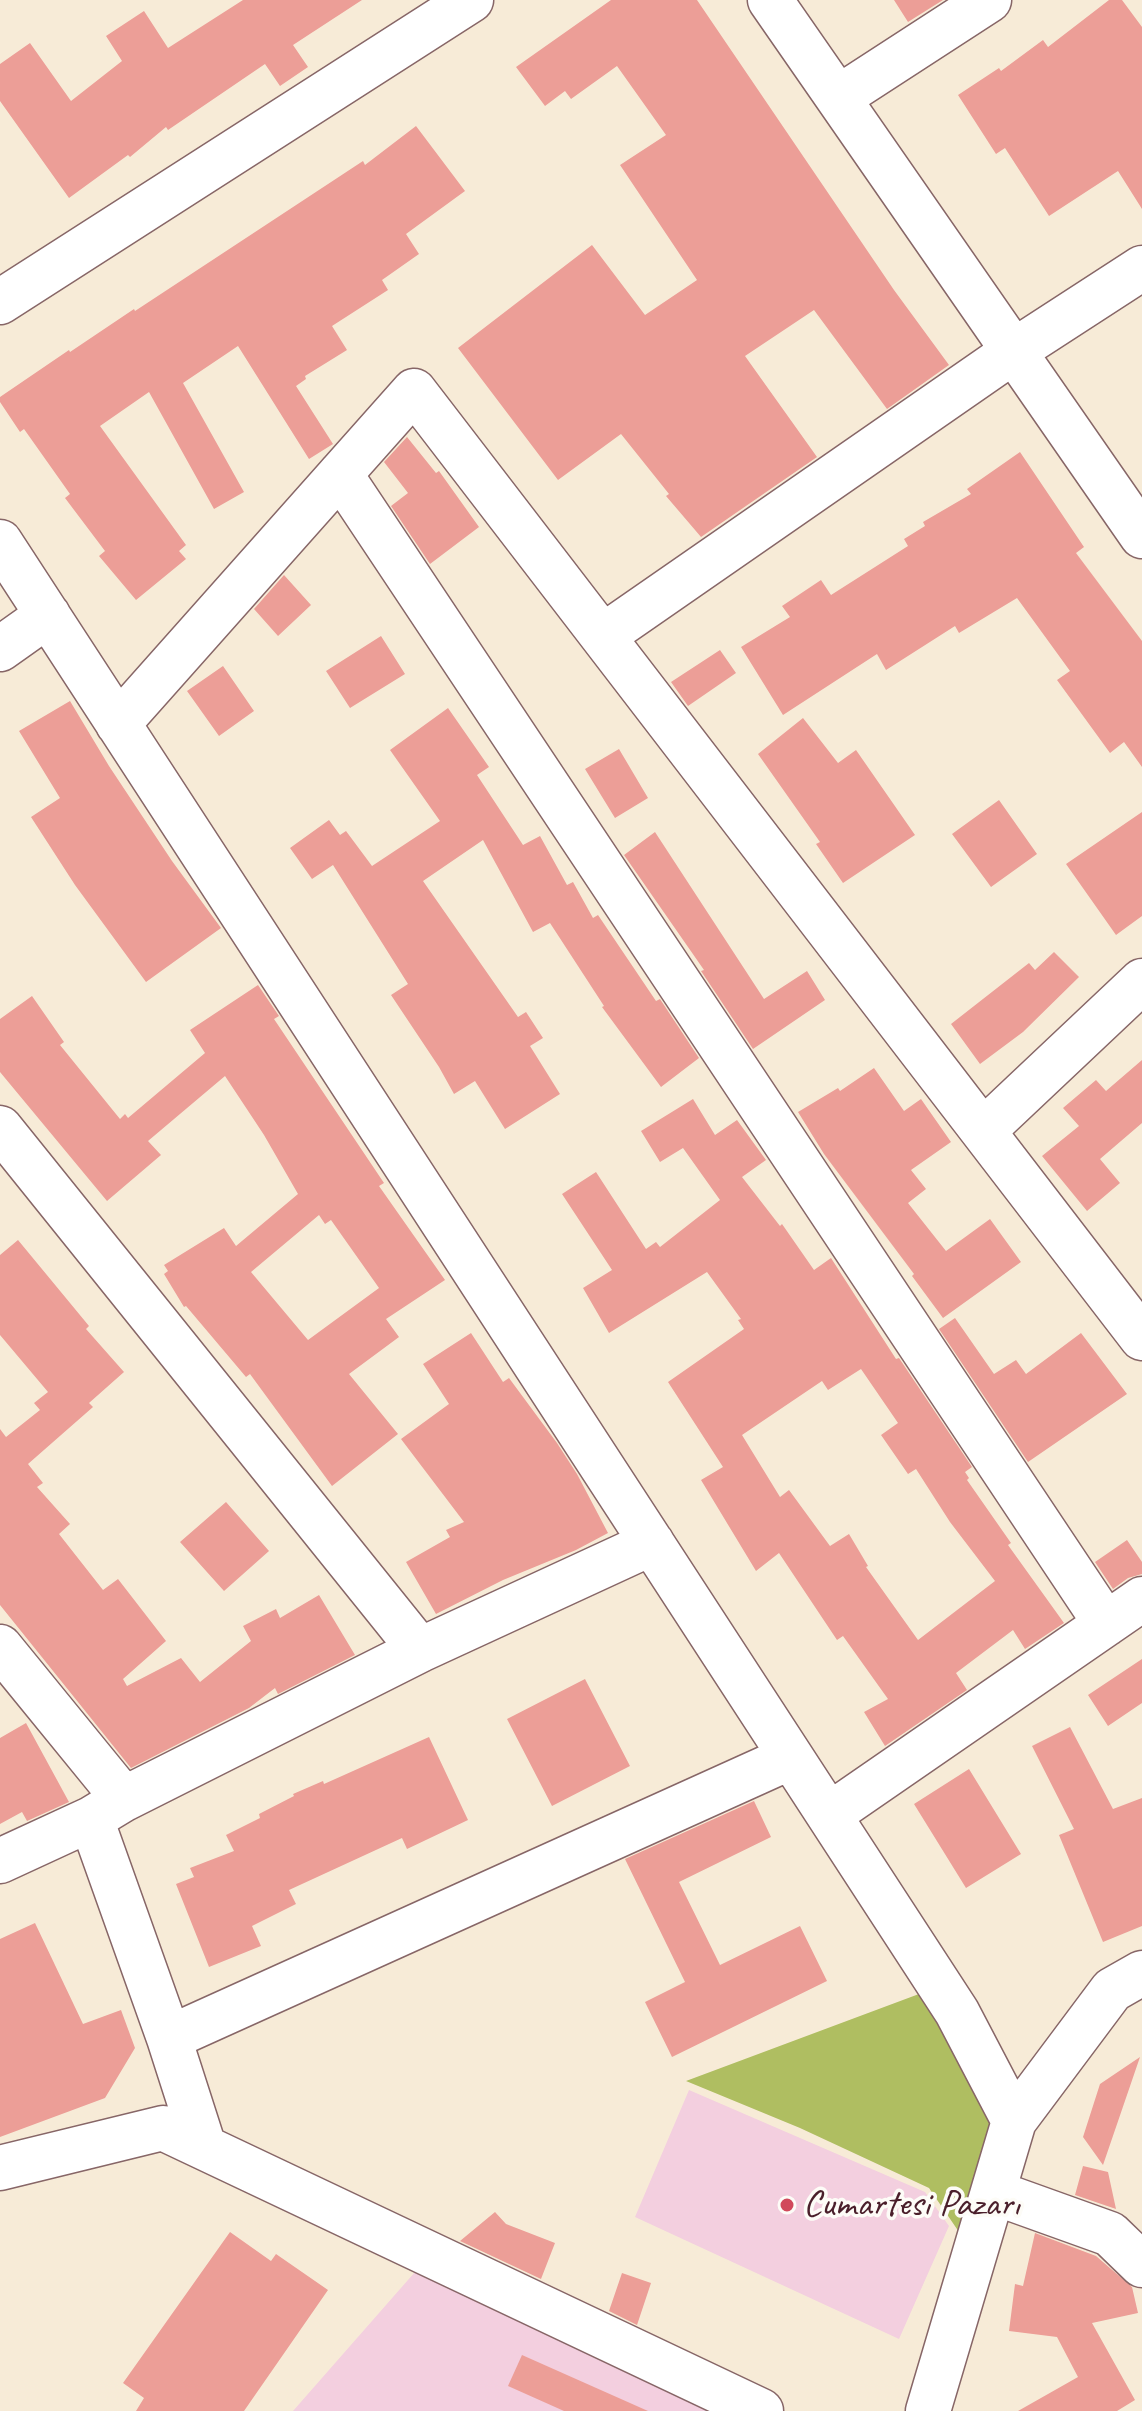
<!DOCTYPE html>
<meta charset="utf-8">
<style>
body{margin:0}
canvas{display:block;background:#f7ebd7}
</style>
<canvas width="1142" height="2411"></canvas>
<script>
const ctx = document.querySelector('canvas').getContext('2d');
ctx.lineJoin = 'round';
function fillPath(path, color) {
  ctx.fillStyle = color;
  ctx.fill(path, 'evenodd');
}
function strokePath(path, color, width, dash) {
  ctx.strokeStyle = color;
  ctx.lineWidth = width;
  ctx.lineCap = dash ? 'butt' : 'round';
  ctx.setLineDash(dash || []);
  ctx.stroke(path);
}
function label(font, color, halo, rows, align = 'center') {
  ctx.font = font + ' Caveat,sans-serif';
  ctx.lineWidth = 7;
  ctx.setLineDash([]);
  ctx.textBaseline = 'middle';
  ctx.strokeStyle = halo;
  ctx.fillStyle = color;
  for (const [text, x, y, turn = 0] of rows) {
    ctx.save();
    ctx.translate(x, y);
    ctx.rotate((+turn || 0) * Math.PI / 180);
    ctx.textAlign = isNaN(turn) ? turn : align;
    if (halo) ctx.strokeText(text, 0, 0);
    ctx.fillText(text, 0, 0);
    ctx.restore();
  }
}
const built = new Path2D(`
 M 689,2090 L 925,2192 L 949,2226 L 899,2339 L 635,2217 Z
 M 422,2264 L 737,2411 L 293,2411 Z`);
const green = new Path2D(`
 M 927,1991 L 1006,2125 L 959,2232 L 929,2188 L 800,2128 L 686,2081 Z`);
const building = new Path2D(`
 M 243,0 L 362,0 L 293,45 L 308,67 L 280,86 L 265,64 L 168,130 L 166,127 L 130,157 L 128,155 L 69,198 L 0,101 L 0,64 L 30,43 L 71,101 L 122,61 L 106,36 L 144,11 L 168,48 Z
 M 611,0 L 697,0 L 894,290 L 949,365 L 887,409 L 814,310 L 745,356 L 817,457 L 701,537 L 666,496 L 669,494 L 621,434 L 558,480 L 458,348 L 592,245 L 645,315 L 697,280 L 620,165 L 666,135 L 617,66 L 571,99 L 565,91 L 545,106 L 516,67 Z
 M 894,0 L 943,0 L 908,22 Z
 M 1109,0 L 1122,0 L 1142,27 L 1142,209 L 1118,171 L 1049,216 L 1005,148 L 996,154 L 958,95 L 999,68 L 1001,71 L 1043,40 L 1048,47 Z
 M 416,126 L 465,191 L 406,234 L 419,254 L 382,280 L 388,290 L 332,326 L 347,350 L 305,376 L 306,379 L 296,386 L 333,444 L 309,459 L 238,346 L 183,383 L 244,492 L 214,509 L 149,392 L 100,426 L 186,545 L 179,551 L 186,559 L 136,600 L 99,556 L 105,551 L 65,498 L 70,494 L 24,429 L 20,432 L 0,402 L 0,397 L 69,350 L 70,352 L 134,309 L 135,311 L 363,161 L 365,165 Z
 M 407,437 L 436,473 L 439,471 L 479,527 L 430,564 L 391,506 L 408,493 L 384,462 Z
 M 1020,452 L 1084,547 L 1076,553 L 1142,641 L 1142,767 L 1124,742 L 1110,753 L 1057,680 L 1070,671 L 1017,598 L 959,633 L 955,626 L 886,670 L 877,654 L 783,715 L 741,647 L 790,617 L 782,606 L 821,580 L 831,595 L 908,546 L 904,539 L 925,526 L 923,522 L 971,494 L 967,489 Z
 M 284,575 L 311,605 L 278,636 L 254,609 Z
 M 381,636 L 405,674 L 350,708 L 326,671 Z
 M 720,650 L 736,673 L 688,706 L 671,682 Z
 M 223,666 L 254,711 L 219,736 L 187,691 Z
 M 70,701 L 109,766 L 172,861 L 221,928 L 146,982 L 75,885 L 31,817 L 60,798 L 19,731 Z
 M 448,708 L 489,767 L 477,775 L 523,845 L 540,836 L 567,885 L 573,882 L 593,918 L 598,915 L 656,1001 L 660,999 L 699,1058 L 661,1087 L 602,1007 L 604,1006 L 550,923 L 533,932 L 483,840 L 423,881 L 518,1017 L 526,1012 L 543,1038 L 530,1046 L 560,1094 L 505,1129 L 475,1081 L 454,1094 L 439,1067 L 391,995 L 408,984 L 333,865 L 312,879 L 290,848 L 329,820 L 340,835 L 346,831 L 372,866 L 440,821 L 390,750 Z
 M 803,718 L 838,763 L 856,750 L 915,835 L 843,883 L 816,844 L 820,842 L 758,754 Z
 M 619,749 L 648,798 L 615,818 L 585,769 Z
 M 999,800 L 1037,854 L 991,887 L 952,834 Z
 M 1142,812 L 1142,916 L 1116,935 L 1066,864 Z
 M 655,832 L 764,999 L 807,971 L 825,1000 L 753,1049 L 701,971 L 704,970 L 624,855 Z
 M 1054,952 L 1079,977 L 1023,1032 L 980,1064 L 951,1024 L 1029,963 L 1035,970 Z
 M 258,985 L 279,1016 L 274,1019 L 384,1183 L 379,1186 L 445,1280 L 386,1319 L 399,1337 L 349,1374 L 398,1434 L 332,1486 L 250,1374 L 246,1377 L 186,1306 L 184,1307 L 164,1274 L 168,1271 L 164,1265 L 224,1228 L 236,1246 L 298,1194 L 264,1135 L 225,1076 L 148,1141 L 161,1155 L 107,1201 L 0,1072 L 0,1019 L 32,996 L 64,1042 L 60,1045 L 120,1119 L 125,1114 L 128,1118 L 205,1053 L 190,1030 ZM 319,1215 L 325,1224 L 331,1220 L 379,1288 L 308,1340 L 251,1272 Z
 M 1142,1060 L 1142,1123 L 1100,1159 L 1120,1183 L 1087,1211 L 1042,1156 L 1079,1126 L 1063,1108 L 1096,1080 L 1106,1091 Z
 M 874,1068 L 904,1111 L 921,1099 L 951,1142 L 911,1170 L 926,1189 L 908,1203 L 946,1251 L 990,1219 L 1021,1262 L 943,1318 L 912,1276 L 914,1274 L 824,1154 L 798,1112 L 838,1088 L 840,1091 Z
 M 693,1099 L 715,1135 L 737,1120 L 766,1160 L 742,1177 L 780,1226 L 782,1224 L 814,1270 L 831,1258 L 896,1359 L 899,1358 L 972,1467 L 965,1472 L 969,1478 L 967,1480 L 1011,1543 L 1008,1545 L 1064,1623 L 1025,1649 L 1013,1630 L 956,1673 L 967,1690 L 885,1746 L 864,1712 L 888,1699 L 843,1636 L 837,1640 L 779,1553 L 756,1571 L 701,1480 L 723,1467 L 668,1382 L 744,1329 L 738,1320 L 741,1319 L 707,1272 L 609,1333 L 583,1288 L 612,1270 L 562,1194 L 596,1172 L 646,1249 L 656,1242 L 660,1247 L 720,1200 L 683,1148 L 660,1162 L 641,1131 ZM 861,1369 L 898,1423 L 881,1435 L 908,1474 L 916,1469 L 950,1522 L 995,1581 L 918,1640 L 866,1567 L 868,1566 L 849,1534 L 830,1546 L 789,1490 L 780,1497 L 742,1435 L 822,1381 L 828,1390 Z
 M 18,1240 L 89,1326 L 86,1329 L 124,1372 L 89,1403 L 93,1407 L 28,1464 L 43,1483 L 37,1487 L 70,1524 L 59,1534 L 103,1590 L 118,1579 L 166,1641 L 123,1679 L 127,1686 L 181,1658 L 200,1682 L 251,1641 L 243,1626 L 276,1609 L 280,1618 L 319,1595 L 355,1655 L 278,1694 L 275,1688 L 249,1708 L 131,1768 L 0,1605 L 0,1429 L 6,1437 L 40,1410 L 34,1403 L 48,1392 L 0,1335 L 0,1255 Z
 M 955,1318 L 994,1374 L 1016,1360 L 1026,1374 L 1081,1333 L 1127,1394 L 1028,1462 L 939,1329 Z
 M 471,1333 L 503,1382 L 509,1378 L 557,1443 L 577,1474 L 608,1533 L 576,1550 L 503,1580 L 436,1614 L 406,1562 L 450,1537 L 446,1530 L 464,1522 L 401,1439 L 449,1404 L 423,1364 Z
 M 226,1502 L 269,1551 L 224,1591 L 180,1542 Z
 M 1127,1540 L 1142,1562 L 1142,1574 L 1128,1578 L 1113,1589 L 1095,1562 Z
 M 1142,1659 L 1142,1703 L 1108,1726 L 1088,1695 Z
 M 585,1679 L 630,1766 L 552,1806 L 507,1719 Z
 M 26,1723 L 69,1802 L 27,1821 L 22,1812 L 0,1824 L 0,1738 Z
 M 1070,1727 L 1113,1809 L 1142,1798 L 1142,1926 L 1103,1942 L 1059,1835 L 1074,1829 L 1032,1746 Z
 M 429,1737 L 468,1820 L 407,1849 L 402,1838 L 289,1890 L 296,1904 L 252,1926 L 261,1946 L 209,1967 L 176,1884 L 194,1877 L 190,1868 L 234,1851 L 226,1835 L 260,1818 L 259,1814 L 294,1796 L 293,1794 L 323,1781 L 324,1784 Z
 M 969,1769 L 1021,1854 L 966,1888 L 914,1804 Z
 M 754,1801 L 771,1837 L 679,1882 L 720,1965 L 800,1926 L 827,1981 L 672,2057 L 645,2002 L 685,1982 L 625,1859 Z
 M 35,1923 L 83,2024 L 121,2010 L 135,2048 L 105,2098 L 0,2137 L 0,1939 Z
 M 1140,2057 L 1103,2165 L 1083,2137 L 1100,2084 Z
 M 1083,2166 L 1108,2172 L 1116,2209 L 1075,2195 Z
 M 495,2212 L 506,2224 L 555,2243 L 541,2279 L 460,2241 Z
 M 230,2232 L 271,2261 L 276,2254 L 328,2290 L 244,2411 L 136,2411 L 144,2398 L 123,2383 Z
 M 1035,2233 L 1096,2256 L 1132,2287 L 1138,2313 L 1092,2323 L 1135,2400 L 1117,2411 L 1018,2411 L 1078,2377 L 1057,2337 L 1009,2331 L 1015,2284 L 1023,2286 Z
 M 622,2273 L 651,2283 L 637,2325 L 609,2311 Z
 M 522,2355 L 648,2411 L 564,2411 L 508,2386 Z`);
const minor = new Path2D(`
 M 770,0 L 1142,536
 M 838,98 L 989,0
 M 0,302 L 471,0
 M 340,474 L 1106,1624
 M 0,542 L 957,2012 L 1014,2121
 M 603,636 L 1014,351 L 1142,268
 M 0,649 L 48,615
 M 118,724 L 414,391 L 1142,1338
 M 0,1128 L 420,1650
 M 983,1131 L 1142,981
 M 0,1647 L 124,1799
 M 829,1815 L 1142,1599
 M 91,1819 L 169,2038 L 204,2147
 M 0,1861 L 91,1819 L 124,1799 L 420,1650 L 652,1543
 M 169,2038 L 791,1757
 M 0,2168 L 163,2128 L 761,2411
 M 993,2192 L 1110,2234 L 1142,2265
 M 928,2411 L 1014,2121 L 1112,1990 L 1142,1973`);
const markers = [
 [787,2205,8,"#d1495b"]
];
const poiNames = [
 ["Cumartesi Pazarı",803,2205]
];
fillPath(built, '#f3cfdf');
fillPath(green, '#afbe61');
fillPath(building, '#ec9e97');
strokePath(minor, '#876667', 47);
strokePath(minor, '#fff', 44);
for (const [x, y, r, color] of markers) {
  const dot = new Path2D();
  dot.arc(x, y, r, 0, 2 * Math.PI);
  ctx.fillStyle = color;
  ctx.fill(dot);
  strokePath(dot, '#fdfcf7', 3);
}
label('38px', '#4a1f2b', '#fdfcf7', poiNames, 'left');
</script>
